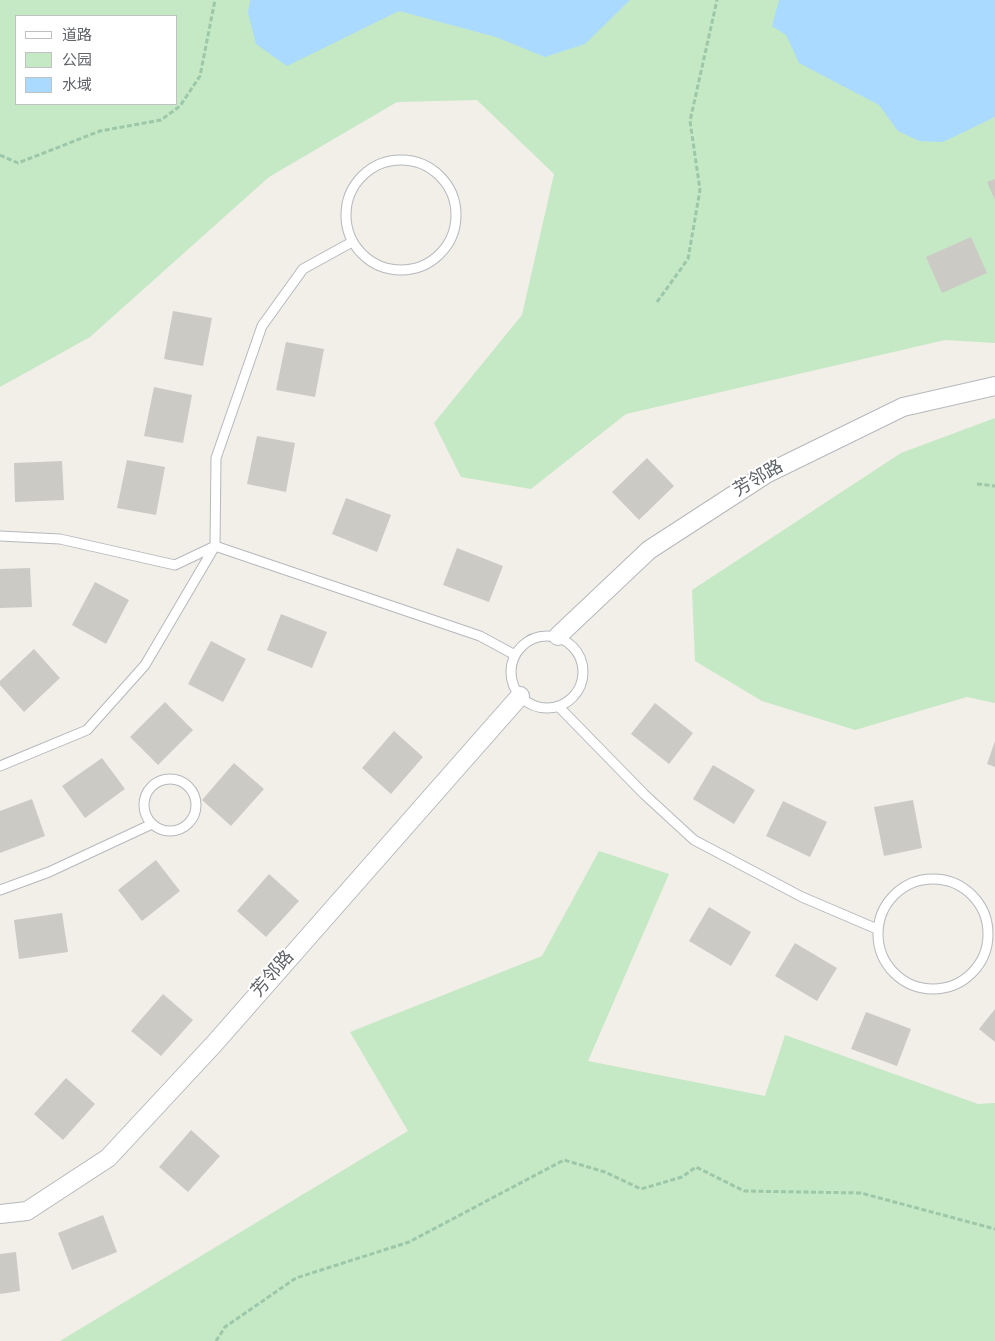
<!DOCTYPE html>
<meta charset="utf-8">
<style>
body{margin:0}
#map{position:relative;width:995px;height:1341px;overflow:hidden;background:#f1efe8;font-family:Overpass,"Noto Sans SC",sans-serif}
canvas{display:block}
.legend{position:absolute;left:15px;top:15px;width:162px;height:90px;box-sizing:border-box;background:#fff;border:1px solid #bfc1c3;margin:0;padding:6px 9px;list-style:none;font-size:15px;color:#5f6368}
.legend li{display:flex;align-items:center;gap:10px;height:25px}
.legend b{width:25px;border:1px solid #bfc1c3}
</style>
<div id="map">
<canvas width="995" height="1341"></canvas>
<ul class="legend">
<li><b style="height:6px;background:#fff"></b>道路</li>
<li><b style="height:14px;background:#c5e8c5"></b>公园</li>
<li><b style="height:14px;background:#aadaff"></b>水域</li>
</ul>
</div>
<script>
const ctx = document.querySelector('canvas').getContext('2d');
ctx.lineJoin = 'round';
function fillPath(path, color) {
  ctx.fillStyle = color;
  ctx.fill(path, 'evenodd');
}
function strokePath(path, color, width, dash) {
  ctx.strokeStyle = color;
  ctx.lineWidth = width;
  ctx.lineCap = dash ? 'butt' : 'round';
  ctx.setLineDash(dash || []);
  ctx.stroke(path);
}
function label(font, color, halo, rows, align = 'center') {
  ctx.font = font + ' Overpass,"Noto Sans SC",sans-serif';
  ctx.lineWidth = 4;
  ctx.setLineDash([]);
  ctx.textBaseline = 'middle';
  ctx.strokeStyle = halo;
  ctx.fillStyle = color;
  for (const [text, x, y, turn = 0] of rows) {
    ctx.save();
    ctx.translate(x, y);
    ctx.rotate((+turn || 0) * Math.PI / 180);
    ctx.textAlign = isNaN(turn) ? turn : align;
    if (halo) ctx.strokeText(text, 0, 0);
    ctx.fillText(text, 0, 0);
    ctx.restore();
  }
}
const green = new Path2D(`
 M 0,0 L 995,0 L 995,343 L 945,340 L 626,414 L 531,489 L 461,477 L 434,423 L 522,315 L 554,174 L 477,100 L 397,102 L 269,177 L 90,337 L 0,387 ZM 16,16 L 176,16 L 176,104 L 16,104 Z
 M 995,418 L 995,703 L 967,697 L 855,730 L 762,701 L 695,661 L 692,590 L 901,453 Z
 M 599,851 L 669,874 L 588,1061 L 765,1096 L 785,1035 L 978,1104 L 995,1103 L 995,1341 L 60,1341 L 408,1131 L 350,1032 L 542,956 Z`);
const water = new Path2D(`
 M 250,0 L 630,0 L 585,44 L 545,57 L 496,37 L 399,11 L 287,66 L 256,44 L 248,13 Z
 M 779,0 L 995,0 L 995,117 L 943,142 L 919,141 L 898,131 L 879,105 L 799,63 L 786,35 L 772,26 Z`);
const building = new Path2D(`
 M 995,179 L 995,200 L 987,182 Z
 M 971,237 L 987,273 L 942,293 L 926,257 Z
 M 173,311 L 212,318 L 203,366 L 164,359 Z
 M 286,342 L 324,349 L 315,397 L 276,390 Z
 M 154,387 L 192,395 L 183,443 L 144,436 Z
 M 257,436 L 295,443 L 286,492 L 247,484 Z
 M 647,458 L 674,486 L 639,520 L 612,492 Z
 M 127,460 L 165,467 L 156,515 L 117,508 Z
 M 62,461 L 64,500 L 15,502 L 14,463 Z
 M 346,498 L 391,515 L 377,552 L 332,534 Z
 M 457,548 L 503,566 L 489,602 L 443,585 Z
 M 30,568 L 32,607 L 0,608 L 0,569 Z
 M 95,582 L 129,600 L 106,644 L 72,625 Z
 M 281,614 L 327,632 L 312,668 L 267,650 Z
 M 211,641 L 246,659 L 223,702 L 188,684 Z
 M 34,649 L 60,678 L 24,712 L 0,685 L 0,681 Z
 M 165,702 L 193,730 L 158,765 L 130,737 Z
 M 655,703 L 693,733 L 669,764 L 631,734 Z
 M 394,731 L 423,757 L 391,794 L 362,768 Z
 M 995,741 L 995,767 L 987,764 Z
 M 102,758 L 125,789 L 85,818 L 62,786 Z
 M 234,763 L 264,789 L 231,826 L 202,800 Z
 M 713,765 L 755,790 L 734,824 L 693,799 Z
 M 32,799 L 45,836 L 0,853 L 0,811 Z
 M 913,800 L 922,848 L 884,856 L 874,807 Z
 M 783,801 L 827,822 L 810,857 L 766,836 Z
 M 156,860 L 180,891 L 142,921 L 118,890 Z
 M 269,874 L 299,901 L 266,937 L 237,911 Z
 M 709,907 L 751,932 L 731,966 L 689,941 Z
 M 62,913 L 68,952 L 19,959 L 14,920 Z
 M 795,943 L 837,968 L 817,1001 L 775,976 Z
 M 163,994 L 193,1020 L 161,1056 L 131,1031 Z
 M 995,1009 L 995,1042 L 979,1029 Z
 M 866,1012 L 911,1029 L 897,1066 L 851,1049 Z
 M 66,1078 L 95,1104 L 63,1140 L 34,1114 Z
 M 191,1130 L 220,1156 L 188,1192 L 159,1167 Z
 M 103,1215 L 117,1252 L 72,1270 L 58,1233 Z
 M 16,1252 L 20,1291 L 0,1294 L 0,1254 Z`);
const path = new Path2D(`
 M 0,155 L 18,163 L 100,131 L 161,120 L 180,106 L 200,76 L 215,0
 M 657,302 L 688,259 L 700,190 L 690,121 L 717,0
 M 977,484 L 995,486
 M 216,1341 L 225,1327 L 296,1278 L 409,1242 L 564,1160 L 605,1172 L 641,1189 L 682,1177 L 696,1167 L 744,1191 L 861,1193 L 995,1229`);
const service = new Path2D(`
 M346 215a55 55 0 1 1 110 0a55 55 0 1 1-110 0Z
 M 0,536 L 60,539 L 175,565 L 215,546 L 216,458 L 262,326 L 303,269 L 352,242
 M511 672a36 36 0 1 1 72 0a36 36 0 1 1-72 0Z
 M 559,707 L 644,794 L 694,840 L 802,897 L 877,929
 M 0,766 L 87,730 L 145,665 L 215,546 L 480,636 L 515,655
 M144 805a26 26 0 1 1 52 0a26 26 0 1 1-52 0Z
 M878 934a55 55 0 1 1 110 0a55 55 0 1 1-110 0Z
 M 0,890 L 49,872 L 152,824`);
const minor = new Path2D(`
 M 558,636 L 649,550 L 766,474 L 903,407 L 995,386
 M 0,1214 L 27,1211 L 108,1158 L 214,1044 L 520,696`);
const streetNames = [
 ["芳邻路",759,480,-30],
 ["芳邻路",274,975,-49]
];
fillPath(green, '#c5e8c5');
fillPath(water, '#aadaff');
fillPath(building, '#cccac5');
strokePath(service, '#b5b8bc', 11);
strokePath(minor, '#b5b8bc', 20);
strokePath(path, '#9cc7a9', 3, [5, 2.5]);
strokePath(service, '#fff', 9);
strokePath(minor, '#fff', 18);
label('18px', '#5f6368', '#fff', streetNames);
</script>
